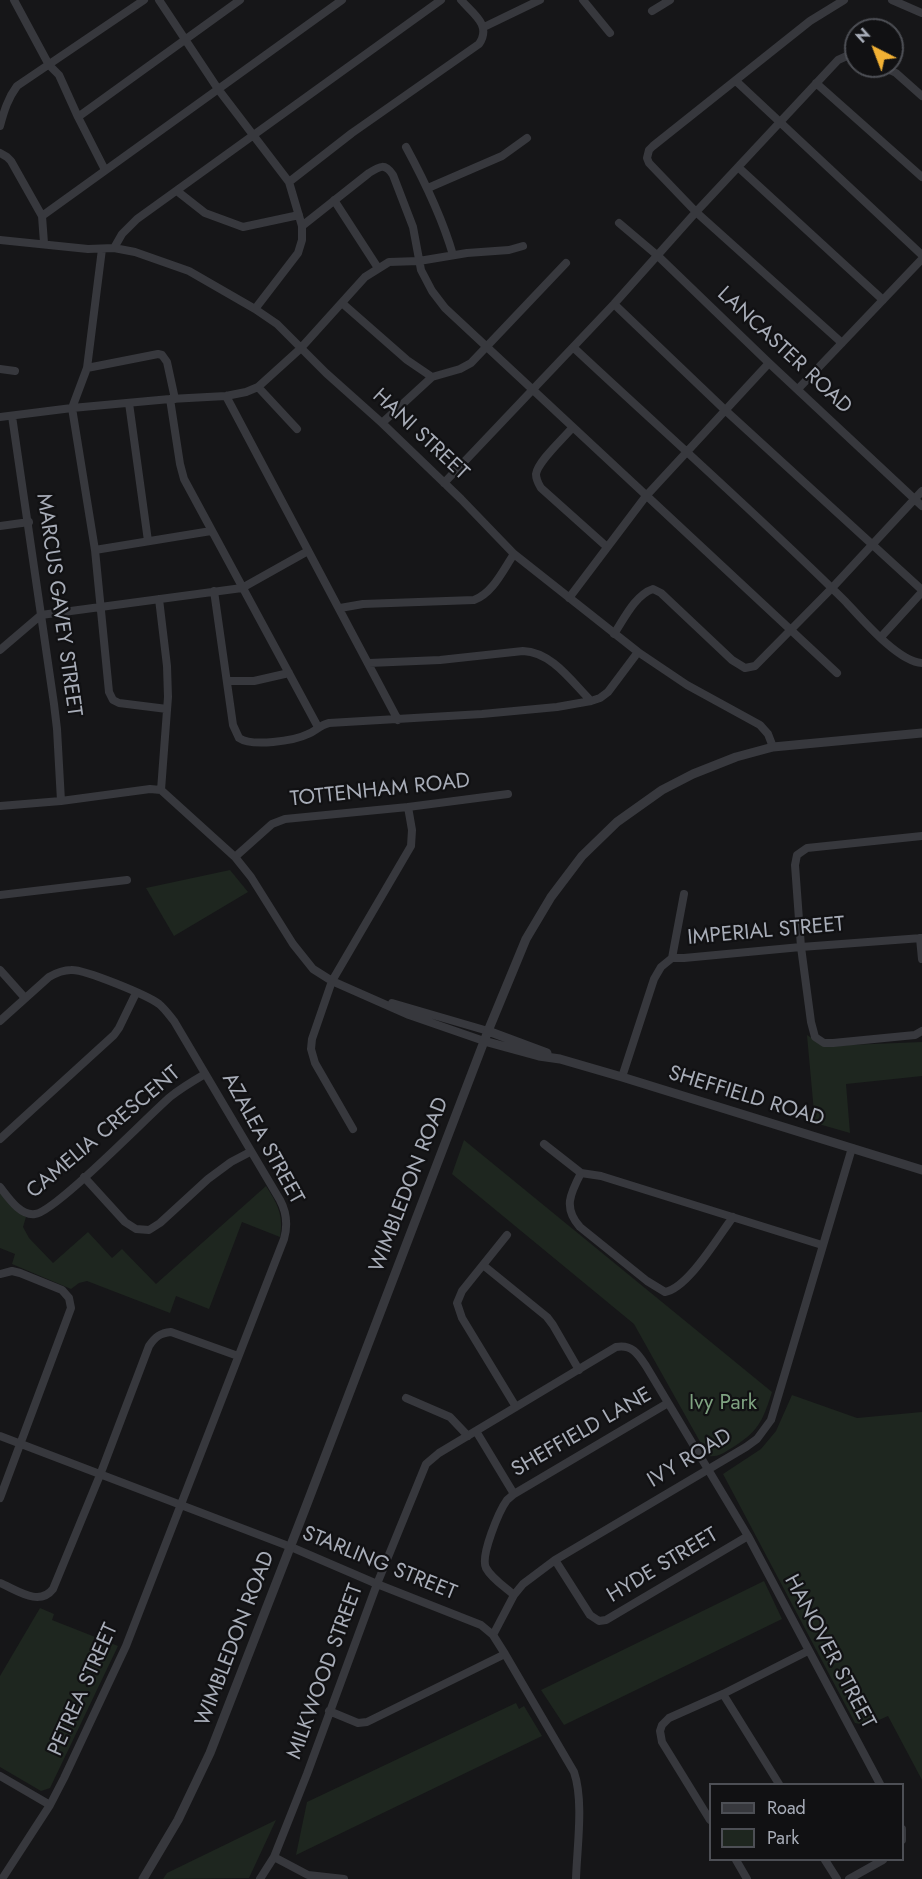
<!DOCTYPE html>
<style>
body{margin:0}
#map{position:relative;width:922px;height:1879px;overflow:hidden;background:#161618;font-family:Jost,sans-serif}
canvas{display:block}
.legend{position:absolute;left:709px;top:1783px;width:195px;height:78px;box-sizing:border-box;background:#111113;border:2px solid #4d4f55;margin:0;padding:8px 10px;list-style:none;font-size:18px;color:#a8adb8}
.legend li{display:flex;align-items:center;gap:12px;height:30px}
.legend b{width:30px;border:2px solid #4d4f55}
.north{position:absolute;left:844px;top:18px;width:60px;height:60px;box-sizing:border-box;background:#111113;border:2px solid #4d4f55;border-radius:50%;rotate:318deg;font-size:16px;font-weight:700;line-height:24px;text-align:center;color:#a8adb8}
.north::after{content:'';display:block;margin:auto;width:21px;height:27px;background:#f2b134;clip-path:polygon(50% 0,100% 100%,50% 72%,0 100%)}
</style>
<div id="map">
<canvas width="922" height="1879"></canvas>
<ul class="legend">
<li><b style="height:8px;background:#37383d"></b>Road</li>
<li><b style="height:16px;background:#1e261f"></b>Park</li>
</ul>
<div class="north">N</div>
</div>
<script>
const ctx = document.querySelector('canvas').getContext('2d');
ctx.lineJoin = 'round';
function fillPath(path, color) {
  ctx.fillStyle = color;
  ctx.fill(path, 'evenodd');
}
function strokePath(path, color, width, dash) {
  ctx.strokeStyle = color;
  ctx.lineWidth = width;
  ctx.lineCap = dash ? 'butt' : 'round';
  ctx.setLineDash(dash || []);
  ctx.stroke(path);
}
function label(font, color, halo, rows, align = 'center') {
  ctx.font = font + ' Jost,sans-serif';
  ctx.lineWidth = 4.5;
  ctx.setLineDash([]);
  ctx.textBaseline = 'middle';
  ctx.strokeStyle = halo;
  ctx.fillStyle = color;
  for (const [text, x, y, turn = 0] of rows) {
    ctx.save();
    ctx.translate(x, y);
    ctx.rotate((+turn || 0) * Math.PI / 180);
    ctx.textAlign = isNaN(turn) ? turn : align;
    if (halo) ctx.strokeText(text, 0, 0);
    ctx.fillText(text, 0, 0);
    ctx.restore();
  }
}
const green = new Path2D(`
 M 230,870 L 248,892 L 174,936 L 146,888 Z
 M 807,1035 L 824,1046 L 922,1042 L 922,1076 L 846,1084 L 850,1133 L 815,1123 Z
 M 464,1140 L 772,1392 C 762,1423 758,1432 730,1449 C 722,1454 718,1457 708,1456 L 634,1324 L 452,1174 Z
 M 266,1186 C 277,1203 284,1215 280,1237 L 242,1222 L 209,1309 L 176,1296 L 170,1313 L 87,1281 L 79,1283 L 71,1289 L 12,1264 L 15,1254 L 0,1248 L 0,1191 L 18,1211 L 26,1217 L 23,1227 L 29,1238 L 53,1263 L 88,1232 L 112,1258 L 122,1249 L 156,1284 Z
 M 792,1395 L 857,1418 L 922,1412 L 922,1780 L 888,1716 C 876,1721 868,1726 855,1723 L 723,1474 L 761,1449 L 776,1431 Z
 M 764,1581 L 782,1619 L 564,1725 L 541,1690 Z
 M 40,1608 L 54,1614 L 52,1620 L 118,1646 L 50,1788 L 41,1791 L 0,1767 L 0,1676 Z
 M 516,1703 L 519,1709 L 524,1706 L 542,1736 L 296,1855 L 307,1802 Z
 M 276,1820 L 249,1878 L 163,1879 L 167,1873 Z`);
const minor = new Path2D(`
 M 14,0 L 49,65 L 59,75 L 78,117 L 105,170
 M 159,0 L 218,89 L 289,182 L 302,226 L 302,240 L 298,253 L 255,309
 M 583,0 L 610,33
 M 892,0 L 922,13
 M 652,11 L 670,0
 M 484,27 L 540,0
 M 881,66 L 896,73 L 922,96
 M 736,81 L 922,255
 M 816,83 L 922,177
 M 78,117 L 240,0
 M 0,126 C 4,111 8,98 17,86 L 144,0
 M 406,147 C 425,182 442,217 453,255
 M 0,153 L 7,157 L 11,161 L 42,216 L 44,243
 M 738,167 L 883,300
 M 289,182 L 352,133 L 479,44 C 492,25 473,14 461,0
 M 428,188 L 502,156 L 527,138
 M 177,191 L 205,213 L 243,227 L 299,215
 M 334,200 L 378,268
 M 42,216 L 342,0
 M 619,223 L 658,256 L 769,363 L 922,506
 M 302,226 L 369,173 C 380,166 385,163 393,175 L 413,227 L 421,270 L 432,291 L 445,308 L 837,673
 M 0,240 L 88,249 L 114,248 L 135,252 L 189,271 L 255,309 L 277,324 L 326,373 L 382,423 L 461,499 L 514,554 L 638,652 L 687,685 L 760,725 L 768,734 L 773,747
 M 114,248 L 122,234 L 137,219 L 441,0
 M 102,249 L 87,368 L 72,408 L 95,550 L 109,692 L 113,700 L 119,703 L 167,709
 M 342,303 L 407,360 L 432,377
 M 614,304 L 725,410 L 922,590
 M 842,343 L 696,212 L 649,163 L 647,158 L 649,150 L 653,146 L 810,21 L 844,0
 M 574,348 C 664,432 757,514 845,601 C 862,619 898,662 922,663
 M 87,368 L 158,354 L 162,355 L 167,362 L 175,399
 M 0,369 L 15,371
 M 258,387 L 297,429
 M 798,389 L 922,259
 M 226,396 L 398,720
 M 170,399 L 180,464 L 184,479 L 318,727
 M 129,403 L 148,541
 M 12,416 L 54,704 L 57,729 L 61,801
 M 0,417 L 72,408 L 170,399 L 226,396 L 246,392 L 258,387 L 300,349 L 365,277 L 389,262 L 419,261 L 467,253 L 509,250 L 523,246
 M 382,423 L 432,377 L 460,369 L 471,363 L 566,263
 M 572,428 C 563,439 538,461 536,474 C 536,480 538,483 541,488 L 607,547
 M 444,483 L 614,304 L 696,212 L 838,60 L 849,55 L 856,56
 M 0,526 L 29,522
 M 95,550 L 211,531
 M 214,591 L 233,725 L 239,738 C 252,747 294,741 308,734 C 316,731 320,725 329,723 L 482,714 L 557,707 L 591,701 L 600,698 L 608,692 L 638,652
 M 569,598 L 646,496 L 769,363
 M 159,599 L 167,666 L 168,697 L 161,790
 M 340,608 L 363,604 L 474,600 C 493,593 503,570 514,554
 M 614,634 C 624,619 635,595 653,589 L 661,593 L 732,660 L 745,668 L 755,666 L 832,588 L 922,491
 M 881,637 L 922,592
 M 0,650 L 41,615 L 242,588 L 308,551
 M 369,663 L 440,660 L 523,651 C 552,652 572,682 591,701
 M 228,681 L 254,681 L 289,673
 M 0,806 L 61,801 L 150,789 L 161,790 L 235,857 L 251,877 L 293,944 L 313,969 L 332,981 L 409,1015 L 484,1041
 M 922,836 L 807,848 L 797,855 L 795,865 L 801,947 L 811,1022 L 815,1037 L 824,1043 L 833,1043 L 915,1035 L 922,1031
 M 235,857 L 272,824 L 285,819 L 408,807 L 508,794
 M 0,895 L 127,880
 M 920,938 L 922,959
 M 672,958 L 684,894
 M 0,970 L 25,998
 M 392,1003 L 488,1031
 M 0,1021 L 49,977 C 56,973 63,970 71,970 C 84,969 147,995 159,1004 C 165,1009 169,1015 174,1021 L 280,1200 C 287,1213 288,1225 284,1239 L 126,1646 L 64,1778 L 50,1805 L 2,1879
 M 622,1077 L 654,979 L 661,967 L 672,958 L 684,958 L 801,947 L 922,938
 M 353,1129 L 315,1063 L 311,1049 L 312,1039 L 332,981 L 411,846 L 412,830 L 408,807
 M 0,1139 L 114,1035 L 119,1028 L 136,993
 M 544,1144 L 581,1173
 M 84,1177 L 125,1222 L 136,1229 L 149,1230 L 160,1223 L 208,1179 L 231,1162 L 250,1152
 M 0,1187 C 8,1197 20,1216 35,1214 C 55,1212 148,1116 170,1097 C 181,1088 193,1081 205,1074
 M 733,1217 C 718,1237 688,1288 665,1292 L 647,1281 L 580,1227 C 563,1208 570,1194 581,1173 L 601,1176 L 822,1245
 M 507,1235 L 462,1291 L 457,1303 L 462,1318 L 516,1407
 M 483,1265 L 547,1317 L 553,1325 L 579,1370
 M 0,1274 L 12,1271 L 20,1273 L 62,1290 L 69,1298 L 71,1308 L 0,1498
 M 406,1398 L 450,1417 L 468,1436
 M 476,1431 L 514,1494
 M 0,1436 L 291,1547 L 377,1584 L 481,1625 L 493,1635 L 505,1654 L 574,1772 C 584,1801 577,1847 576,1879
 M 555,1560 L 590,1615 L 599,1621 L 606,1620 L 748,1536
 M 0,1583 C 17,1590 39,1607 53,1589 L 100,1475 L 149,1346 C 155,1337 160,1333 171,1332 L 238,1356
 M 514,1595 C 505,1587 492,1579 486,1568 C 480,1556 499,1511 507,1500 L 514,1494 L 668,1403
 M 493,1635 L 514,1595 L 523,1584 L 555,1560 L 746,1447 L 757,1439 L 771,1420 L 852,1148
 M 723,1694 L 779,1784
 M 329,1711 L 358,1723 L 367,1722 L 505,1654
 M 0,1776 L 50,1805
 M 710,1820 L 662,1742 L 660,1731 L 662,1725 L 669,1718 L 723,1694 L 808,1651
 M 902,1829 L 902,1840
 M 274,1857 L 308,1875 L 344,1879
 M 736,1860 L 747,1879
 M 825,1860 L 837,1879
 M 260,1879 L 274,1857 L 307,1774 L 377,1584 L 426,1464 L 439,1453 L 616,1347 C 632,1344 638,1354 646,1366 L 748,1536 L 880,1784
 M 849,1879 L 883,1860`);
const tertiary = new Path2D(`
 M 488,1031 L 547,1053
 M 484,1041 L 539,1056 L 560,1059 L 622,1077 L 922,1170
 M 143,1879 L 178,1820 L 210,1753 L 305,1509 L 488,1031 L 526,939 L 551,897 L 582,856 L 617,822 L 662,790 L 693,774 L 736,757 L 773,747 L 922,733`);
const streetNames = [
 ["LANCASTER ROAD",784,351,43],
 ["HANI STREET",420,435,43],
 ["MARCUS GAVEY STREET",58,605,82],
 ["TOTTENHAM ROAD",380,791,-6],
 ["IMPERIAL STREET",766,932,-5],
 ["SHEFFIELD ROAD",746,1097,17],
 ["CAMELIA CRESCENT",104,1133,-40],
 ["AZALEA STREET",262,1139,61],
 ["WIMBLEDON ROAD",410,1185,-69],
 ["SHEFFIELD LANE",582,1433,-30],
 ["IVY ROAD",690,1459,-31],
 ["STARLING STREET",379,1564,22],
 ["HYDE STREET",663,1566,-31],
 ["WIMBLEDON ROAD",236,1639,-69],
 ["HANOVER STREET",829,1652,62],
 ["MILKWOOD STREET",326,1672,-70],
 ["PETREA STREET",84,1690,-66]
];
const parkNames = [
 ["Ivy Park",723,1404]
];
fillPath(green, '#1e261f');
strokePath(minor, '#37383d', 8);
strokePath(tertiary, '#37383d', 9);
label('21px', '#a8adb8', '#111113', streetNames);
label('21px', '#7fa381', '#111113', parkNames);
</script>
